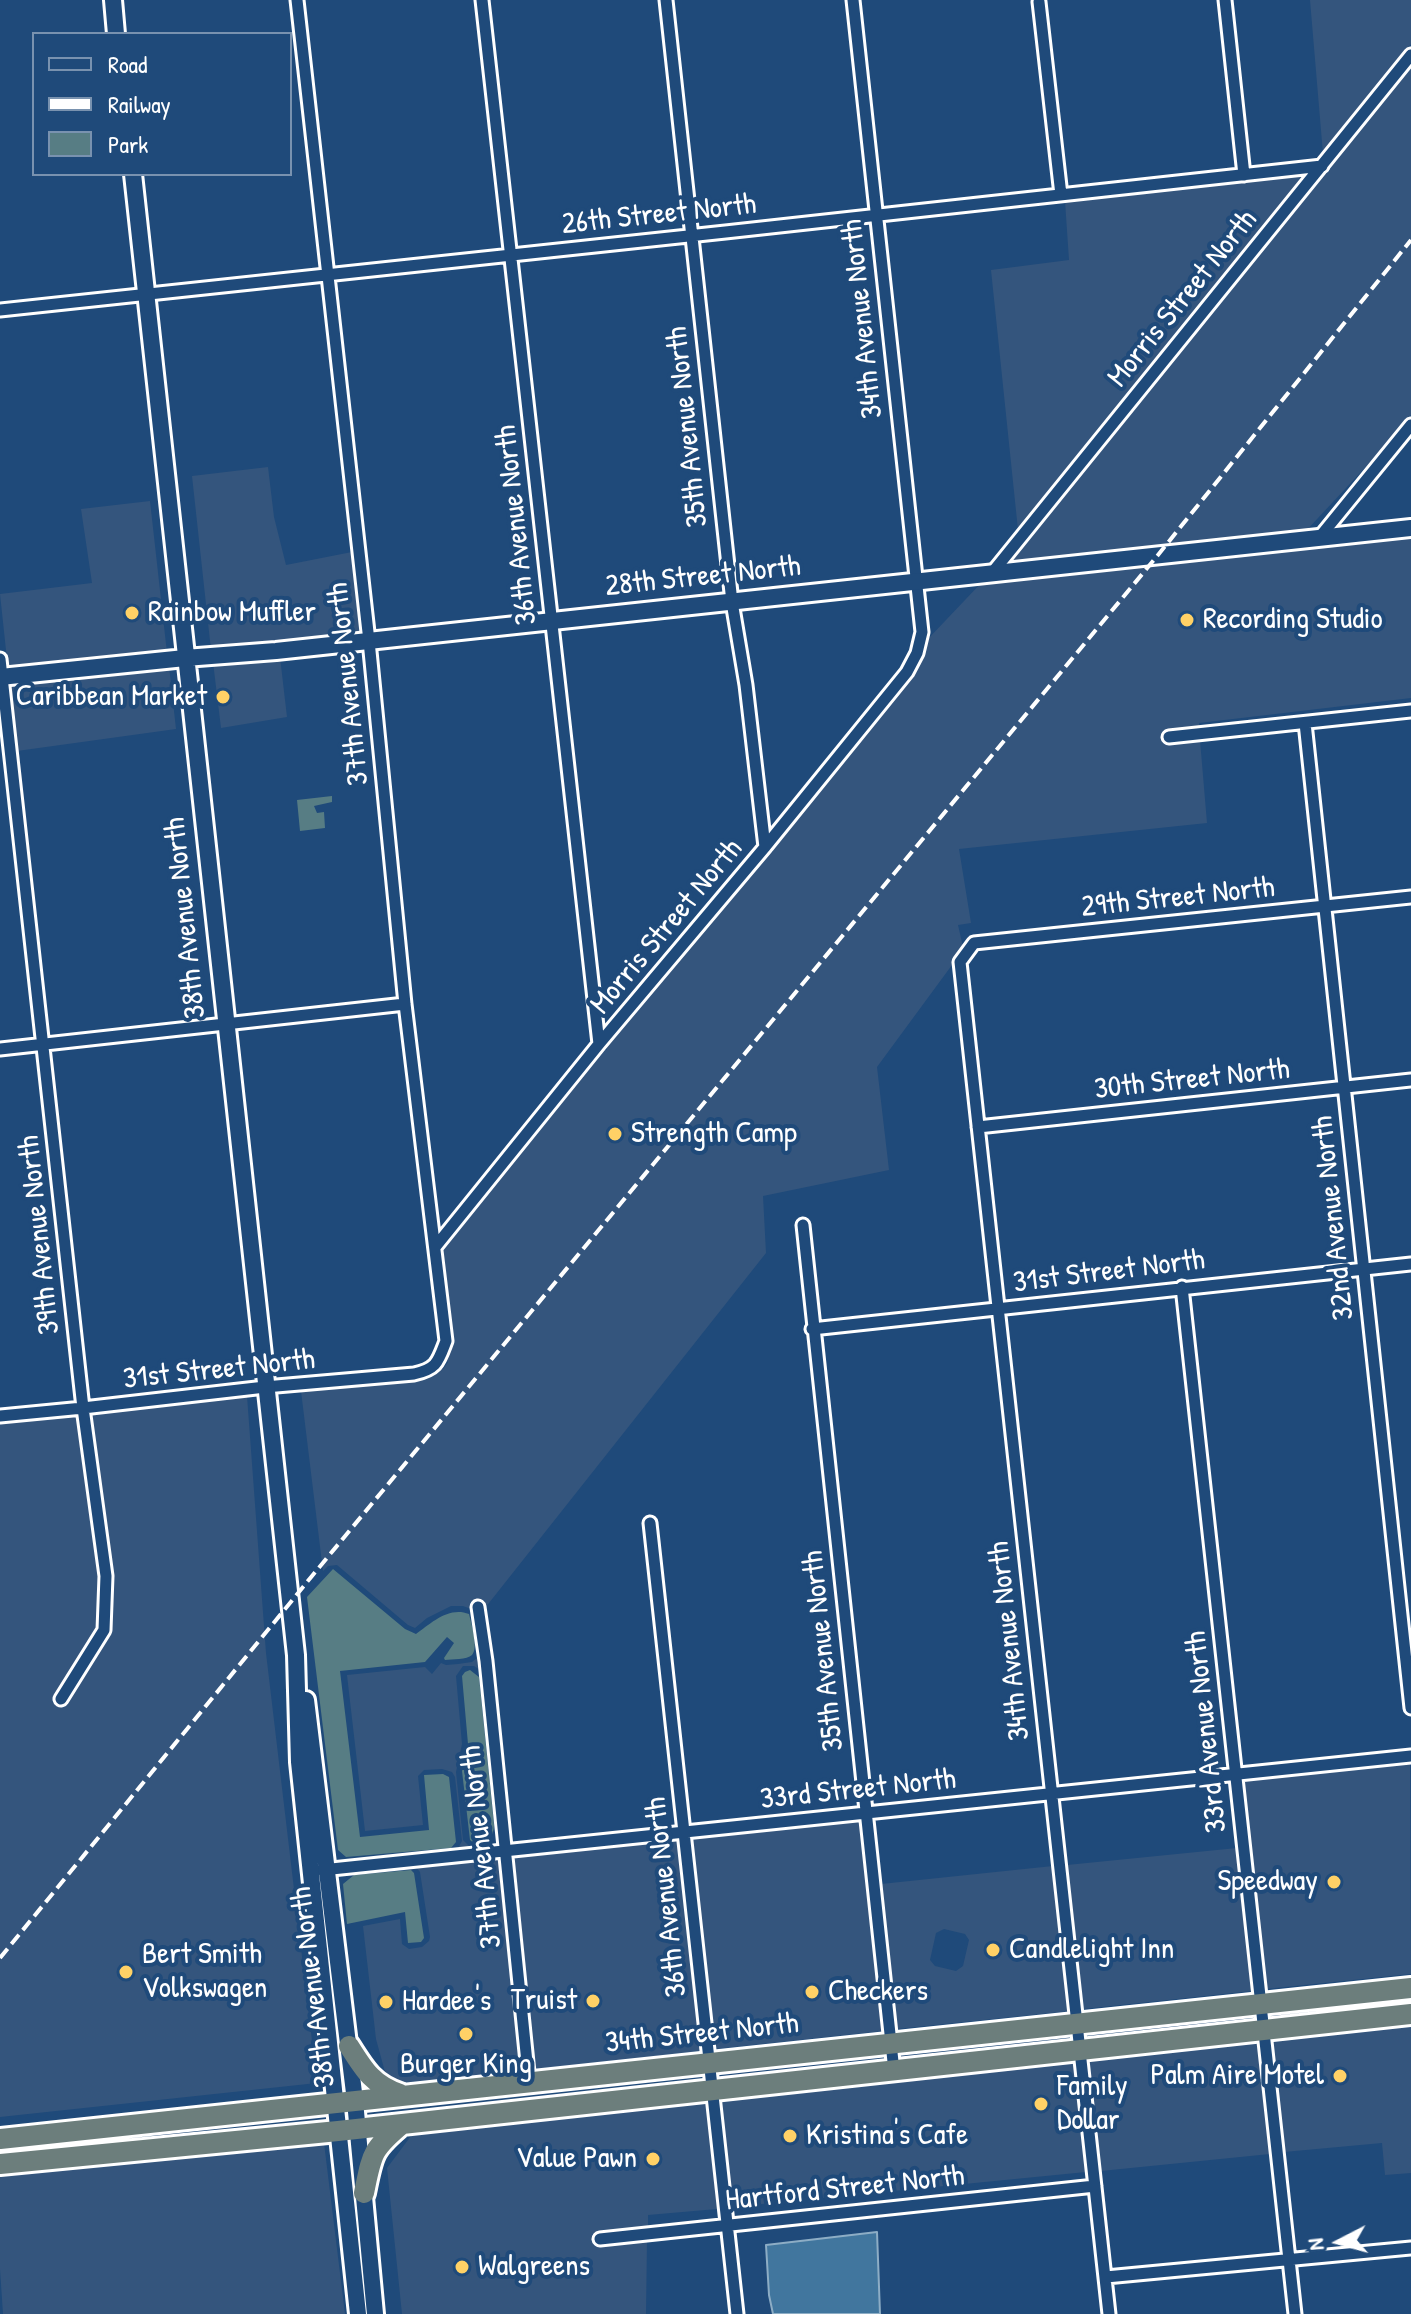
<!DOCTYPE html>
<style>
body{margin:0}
#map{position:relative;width:1411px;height:2314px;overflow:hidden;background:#1f4a7a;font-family:"Patrick Hand",sans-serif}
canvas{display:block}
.legend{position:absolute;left:32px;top:32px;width:260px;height:144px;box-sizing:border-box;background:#1f4a7a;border:2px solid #7992af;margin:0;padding:10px 14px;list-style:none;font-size:24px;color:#fff}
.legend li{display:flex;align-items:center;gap:16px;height:40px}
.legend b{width:40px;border:2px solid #7992af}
.north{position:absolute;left:1299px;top:2202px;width:80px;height:80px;-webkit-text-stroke:6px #1f4a7a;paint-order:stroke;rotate:264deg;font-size:22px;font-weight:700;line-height:32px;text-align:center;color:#fff}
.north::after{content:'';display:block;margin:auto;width:28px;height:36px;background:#fff;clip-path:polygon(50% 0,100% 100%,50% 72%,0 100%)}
</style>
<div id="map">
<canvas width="1411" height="2314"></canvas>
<ul class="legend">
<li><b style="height:10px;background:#1f4a7a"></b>Road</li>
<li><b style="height:10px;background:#fff"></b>Railway</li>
<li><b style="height:22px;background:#577d84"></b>Park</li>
</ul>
<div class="north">N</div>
</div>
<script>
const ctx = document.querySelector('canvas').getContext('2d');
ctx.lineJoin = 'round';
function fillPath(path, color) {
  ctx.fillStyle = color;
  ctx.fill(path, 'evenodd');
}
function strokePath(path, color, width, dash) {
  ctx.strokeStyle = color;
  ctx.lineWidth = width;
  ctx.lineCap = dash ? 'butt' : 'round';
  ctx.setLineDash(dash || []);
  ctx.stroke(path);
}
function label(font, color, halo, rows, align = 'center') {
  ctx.font = font + ' "Patrick Hand",sans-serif';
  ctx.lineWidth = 8;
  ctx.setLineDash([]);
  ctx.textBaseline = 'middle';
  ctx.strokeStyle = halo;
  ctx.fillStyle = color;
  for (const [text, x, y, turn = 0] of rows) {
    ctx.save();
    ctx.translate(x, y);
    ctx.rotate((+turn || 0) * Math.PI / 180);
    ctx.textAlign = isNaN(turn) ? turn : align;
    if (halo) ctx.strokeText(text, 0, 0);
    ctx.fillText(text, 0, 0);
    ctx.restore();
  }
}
const built = new Path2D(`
 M 1310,0 L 1411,0 L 1411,44 L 1323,154 Z
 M 1411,66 L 1411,415 L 1388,443 L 1304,533 L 1007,565 L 1326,172 L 1330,171 L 1329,168 Z
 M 1307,174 L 1090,440 L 1018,530 L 991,270 L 1069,260 L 1065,201 Z
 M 268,467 L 274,517 L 286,565 L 352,552 L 361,635 L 211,650 L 192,476 Z
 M 150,501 L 167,653 L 8,669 L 0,594 L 92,583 L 81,509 Z
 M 1411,534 L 1411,698 L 1199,723 L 1199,727 L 1162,731 L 1163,744 L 1200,740 L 1207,823 L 959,849 L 971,923 L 958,925 L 963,947 L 956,956 L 953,957 L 952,965 L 877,1067 L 889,1170 L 763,1196 L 766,1253 L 485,1608 L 484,1600 L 470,1602 L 471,1609 L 463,1606 L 451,1606 L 427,1618 L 415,1628 L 408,1625 L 337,1565 L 328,1566 L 323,1571 L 301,1391 L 414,1380 L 429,1377 L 440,1369 L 443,1369 L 448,1362 L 446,1360 L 453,1340 L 443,1248 L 603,1050 L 607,1050 L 606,1046 L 769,853 L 773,852 L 773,848 L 913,675 L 923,655 L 927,640 L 984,580 L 994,582 L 996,579 L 1317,544 L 1321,546 L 1323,543 Z
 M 280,657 L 287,717 L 221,728 L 213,662 Z
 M 169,666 L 176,729 L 17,751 L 10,682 Z
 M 247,1396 L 266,1653 L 317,2083 L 0,2117 L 0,1422 L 77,1415 L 98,1576 L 97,1628 L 52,1702 L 63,1708 L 111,1629 L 113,1576 L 91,1414 Z
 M 478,1657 L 480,1670 L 474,1666 L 463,1666 L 456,1676 L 462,1744 L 456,1772 L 463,1840 L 471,1848 L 457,1850 L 462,1841 L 455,1777 L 452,1772 L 442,1769 L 424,1770 L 418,1776 L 423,1825 L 365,1831 L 347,1675 L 425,1667 L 432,1674 L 441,1663 L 446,1665 L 458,1664 L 472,1662 Z
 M 1410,1762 L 1411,1974 L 1266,1989 L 1243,1780 Z
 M 860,1820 L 883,2031 L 715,2049 L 692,1837 Z
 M 678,1839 L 701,2051 L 535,2069 L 514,1856 Z
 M 1237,1848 L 1252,1991 L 1084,2009 L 1067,1865 Z
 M 500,1858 L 521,2070 L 392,2084 L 388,2083 L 376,2039 L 363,1926 L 400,1919 L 402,1944 L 409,1949 L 422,1947 L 429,1941 L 430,1937 L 420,1872 L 416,1867 Z
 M 1053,1866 L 1070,2011 L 897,2029 L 881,1884 ZM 944,1929 L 965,1934 L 969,1940 L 963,1966 L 956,1971 L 935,1966 L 930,1960 L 936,1933 Z
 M 1411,2021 L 1411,2173 L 1385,2175 L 1382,2143 L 1284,2152 L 1271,2036 Z
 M 1257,2038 L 1270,2154 L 1101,2171 L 1089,2057 Z
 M 1075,2058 L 1086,2172 L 731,2207 L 721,2100 Z
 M 707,2101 L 717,2209 L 648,2215 L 648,2228 L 592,2234 L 594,2246 L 647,2240 L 646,2314 L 402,2314 L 387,2168 L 411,2136 Z
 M 324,2143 L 345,2314 L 3,2314 L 0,2269 L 0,2177 Z`);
const green = new Path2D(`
 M 332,796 L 332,802 L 314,806 L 317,813 L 324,812 L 325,828 L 300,831 L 297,800 Z
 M 333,1569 L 405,1629 L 416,1634 C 431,1623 449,1606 469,1614 C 471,1623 479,1647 472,1655 C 467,1660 452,1659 445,1660 L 444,1658 L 454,1643 L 447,1637 L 425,1662 L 340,1671 L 360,1837 L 429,1830 L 424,1775 L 443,1774 L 449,1777 L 456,1842 L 451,1848 L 346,1857 L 338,1850 L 307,1597 Z
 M 470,1670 L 479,1677 L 494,1825 C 494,1839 482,1851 470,1840 L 462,1771 L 467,1754 L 468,1744 L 462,1676 L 465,1672 Z
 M 411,1870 L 414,1873 L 424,1938 L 421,1942 L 408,1943 L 405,1912 L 347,1924 L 343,1884 L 354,1875 Z`);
const water = new Path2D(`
 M 877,2232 L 880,2314 L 773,2314 L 769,2295 L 766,2245 Z`);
const street = new Path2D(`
 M 482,0 L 599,1044
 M 666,0 L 732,602 L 746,685 L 765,847
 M 1225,0 L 1244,175
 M 1039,2 L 1061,195
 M 0,310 C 440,260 882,218 1322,166
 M 1319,538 L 1411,425
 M 992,573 L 1411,55
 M 0,659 L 83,1408 L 106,1576 L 104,1630 L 61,1699
 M 1305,723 L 1411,1708
 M 1169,737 L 1411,711
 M 0,1049 L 405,1004
 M 978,1127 L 1411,1080
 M 803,1225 L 894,2071
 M 436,1246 L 599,1044 L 765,847 L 907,672 L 917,653 L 922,632 L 853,0
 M 1182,1287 L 1295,2314
 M 812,1329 L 1411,1264
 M 0,1416 L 83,1408 L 265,1387 L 414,1374 C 437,1369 438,1362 446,1341 L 405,1004 L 369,641 L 297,0
 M 650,1523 L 737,2314
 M 478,1607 L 486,1661 L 529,2082
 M 322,1870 L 1411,1756
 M 600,2239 L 1095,2186
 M 1106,2277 L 1411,2248
 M 1109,2314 L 960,962 L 974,943 L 1411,897`);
const secondary = new Path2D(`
 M 113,0 L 116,34
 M 133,174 L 296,1655 L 299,1762 L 358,2314
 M 0,677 L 185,658 L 276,651 L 1411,528
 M 306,1700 L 355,2101 L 375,2314`);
const highway = new Path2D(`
 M 349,2046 C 364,2070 373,2085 400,2094
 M 0,2139 L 1411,1988
 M 0,2164 L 338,2131 L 1411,2014
 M 364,2193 C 372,2154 371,2150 402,2124`);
const rail = new Path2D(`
 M 0,1958 L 312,1576 L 1158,555 L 1411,240`);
const markers = [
 [132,613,8,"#ffd166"],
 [1187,620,8,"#ffd166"],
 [223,697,8,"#ffd166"],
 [615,1134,8,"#ffd166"],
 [1334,1882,8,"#ffd166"],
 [993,1950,8,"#ffd166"],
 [126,1972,8,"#ffd166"],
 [812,1992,8,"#ffd166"],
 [593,2001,8,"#ffd166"],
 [386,2002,8,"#ffd166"],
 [466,2034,8,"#ffd166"],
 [1340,2076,8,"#ffd166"],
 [1041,2104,8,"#ffd166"],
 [790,2136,8,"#ffd166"],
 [653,2159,8,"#ffd166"],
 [462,2267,8,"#ffd166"]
];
const streetNames = [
 ["26th Street North",659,215,-6],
 ["Morris Street North",1183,299,-51],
 ["34th Avenue North",863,319,-96],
 ["35th Avenue North",688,427,-96],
 ["36th Avenue North",517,525,-96],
 ["28th Street North",703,577,-6],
 ["37th Avenue North",349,684,-96],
 ["29th Street North",1178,898,-6],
 ["38th Avenue North",186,918,-96],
 ["Morris Street North",667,927,-50],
 ["30th Street North",1192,1080,-6],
 ["32nd Avenue North",1334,1218,-96],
 ["39th Avenue North",40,1235,-96],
 ["31st Street North",1109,1272,-7],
 ["31st Street North",219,1370,-6],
 ["34th Avenue North",1010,1641,-96],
 ["35th Avenue North",824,1651,-96],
 ["33rd Avenue North",1207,1732,-96],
 ["33rd Street North",858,1790,-6],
 ["37th Avenue North",482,1847,-96],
 ["36th Avenue North",667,1897,-96],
 ["38th Avenue North",314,1987,-97],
 ["34th Street North",702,2034,-6],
 ["Hartford Street North",845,2189,-6]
];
const poiNames = [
 ["Rainbow Muffler",148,613],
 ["Recording Studio",1203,620],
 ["Caribbean Market",207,697,"right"],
 ["Strength Camp",631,1134],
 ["Speedway",1318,1882,"right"],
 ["Candlelight Inn",1009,1950],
 ["Bert Smith",142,1955],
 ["Volkswagen",142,1989],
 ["Checkers",828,1992],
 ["Truist",577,2001,"right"],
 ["Hardee's",402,2002],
 ["Burger King",466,2065,"center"],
 ["Palm Aire Motel",1324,2076,"right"],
 ["Family",1057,2087],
 ["Dollar",1057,2121],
 ["Kristina's Cafe",806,2136],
 ["Value Pawn",637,2159,"right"],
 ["Walgreens",478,2267]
];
fillPath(built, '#34557d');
fillPath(green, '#577d84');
fillPath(water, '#41769e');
strokePath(water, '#8dadc5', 2);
strokePath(street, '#fff', 17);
strokePath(secondary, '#fff', 22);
strokePath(highway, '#fff', 26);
strokePath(street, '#1f4a7a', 11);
strokePath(secondary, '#1f4a7a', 16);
strokePath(highway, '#6c7e7c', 20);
strokePath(rail, '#fff', 4, [12, 6]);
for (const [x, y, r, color] of markers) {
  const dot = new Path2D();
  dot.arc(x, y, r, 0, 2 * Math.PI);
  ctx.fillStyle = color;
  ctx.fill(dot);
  strokePath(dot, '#1f4a7a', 3);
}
label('30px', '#fff', '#1f4a7a', streetNames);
label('30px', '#fff', '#1f4a7a', poiNames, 'left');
</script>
